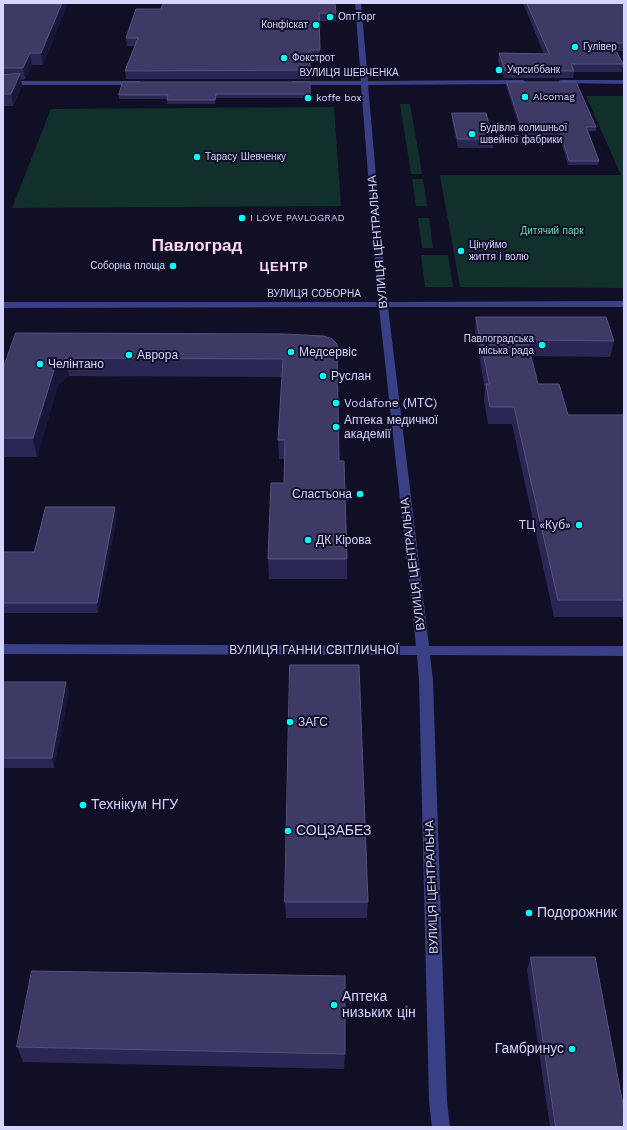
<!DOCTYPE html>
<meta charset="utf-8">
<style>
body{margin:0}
#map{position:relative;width:627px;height:1130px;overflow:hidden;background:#100f26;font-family:"Work Sans",sans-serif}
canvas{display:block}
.frame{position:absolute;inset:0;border:4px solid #d4d4ff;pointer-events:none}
</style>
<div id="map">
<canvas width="627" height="1130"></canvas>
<div class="frame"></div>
</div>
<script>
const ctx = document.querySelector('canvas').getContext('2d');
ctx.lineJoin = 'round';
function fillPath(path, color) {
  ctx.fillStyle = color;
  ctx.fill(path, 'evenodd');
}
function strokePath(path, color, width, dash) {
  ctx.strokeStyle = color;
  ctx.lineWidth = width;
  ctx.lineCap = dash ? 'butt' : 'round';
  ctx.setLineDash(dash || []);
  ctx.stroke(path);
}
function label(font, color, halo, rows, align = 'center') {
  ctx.font = font + ' "Work Sans",sans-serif';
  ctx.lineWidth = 4;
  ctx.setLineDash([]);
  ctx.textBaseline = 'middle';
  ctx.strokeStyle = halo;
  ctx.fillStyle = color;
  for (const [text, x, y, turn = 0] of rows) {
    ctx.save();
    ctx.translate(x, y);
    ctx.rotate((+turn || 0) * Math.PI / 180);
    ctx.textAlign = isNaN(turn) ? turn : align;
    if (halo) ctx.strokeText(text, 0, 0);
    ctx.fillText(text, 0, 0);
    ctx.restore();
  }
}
const green = new Path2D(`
 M 586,96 L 624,96 L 624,288 L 460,287 L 440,175 L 621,175 Z
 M 400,104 L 410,104 L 422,174 L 411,174 Z
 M 334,107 L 341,206 L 12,208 L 51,109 Z
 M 412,179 L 423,179 L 427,206 L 416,206 Z
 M 418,218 L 429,218 L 433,248 L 422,248 Z
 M 421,255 L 448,255 L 453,287 L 425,287 Z`);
const minor = new Path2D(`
 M 355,3 L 361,3 L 368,81 L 523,80 L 526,82 L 523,84 L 368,85 L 387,302 L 624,301 L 624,307 L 388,307 L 429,646 L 624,646 L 624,656 L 430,655 L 433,680 L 447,1101 L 450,1127 L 432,1127 L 429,1101 L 419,680 L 417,655 L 3,654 L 3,644 L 416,646 L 379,307 L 3,308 L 3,302 L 378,302 L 361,85 L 293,85 L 290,83 L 293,81 L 361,81 Z
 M 561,80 L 624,80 L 624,84 L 559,83 L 559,81 Z
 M 3,81 L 139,81 L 142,83 L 139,85 L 3,85 Z`);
const wall = new Path2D(`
 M 3,3 L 68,3 L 43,65 L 32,65 L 25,79 L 21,80 L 22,86 L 13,106 L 3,106 Z
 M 523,3 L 624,3 L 624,51 L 616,51 L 623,64 L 622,72 L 574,72 L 573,78 L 504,78 L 498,61 L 499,53 L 544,54 Z
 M 136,9 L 336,13 L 336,21 L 320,21 L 320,58 L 310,58 L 310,79 L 126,79 L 125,71 L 135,46 L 127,46 L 126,38 Z
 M 310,82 L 310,98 L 216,98 L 215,104 L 167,104 L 167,99 L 119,99 L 119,95 Z
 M 507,82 L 596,127 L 596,131 L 588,131 L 599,161 L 598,165 L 568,165 L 559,135 L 522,135 L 506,86 Z
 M 452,113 L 493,139 L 493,148 L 458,148 L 452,121 Z
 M 476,317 L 614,341 L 610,357 L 531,356 L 538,384 L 568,415 L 624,415 L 624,617 L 554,617 L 512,424 L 488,424 L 484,400 L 485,390 L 475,332 Z
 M 16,333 L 284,334 L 339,461 L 347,559 L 347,579 L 269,579 L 268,559 L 284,483 L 284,459 L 279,459 L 278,440 L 282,377 L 69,376 L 58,385 L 37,457 L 3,457 L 3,369 Z
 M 117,517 L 98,613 L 3,613 L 3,552 L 34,552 Z
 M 3,682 L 66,682 L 69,692 L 54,768 L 3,768 Z
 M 285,902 L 368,902 L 367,918 L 286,918 Z
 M 531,957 L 624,1127 L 550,1127 L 527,970 Z
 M 17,1047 L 345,1054 L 344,1069 L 23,1062 Z`);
const shadedWall = new Path2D(`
 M 62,3 L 68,3 L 43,65 L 41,53 Z
 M 30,53 L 32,65 L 25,79 L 23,68 Z
 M 20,74 L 22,86 L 13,106 L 11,94 Z
 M 65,358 L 69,376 L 58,385 L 37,457 L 33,438 L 55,367 Z
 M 115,507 L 117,517 L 98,613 L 97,603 Z
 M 66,682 L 69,692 L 54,768 L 52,758 Z`);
const building = new Path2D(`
 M 3,3 L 62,3 L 41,53 L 30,53 L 23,68 L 3,68 Z
 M 163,3 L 335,3 L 336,13 L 319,13 L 320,50 L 310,50 L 310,70 L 125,71 L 138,38 L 126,38 L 136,9 L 161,9 Z
 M 527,3 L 624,3 L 624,43 L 612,43 L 623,64 L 571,64 L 574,71 L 505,71 L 499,53 L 549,54 Z
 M 20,74 L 11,94 L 3,94 L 3,75 Z
 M 123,82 L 310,82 L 310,94 L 216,94 L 215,100 L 167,100 L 168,95 L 119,95 Z
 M 507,82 L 576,82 L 596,127 L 586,127 L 599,161 L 569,161 L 560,131 L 523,131 Z
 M 452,113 L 486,113 L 493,139 L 458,139 Z
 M 476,317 L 606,317 L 614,341 L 527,340 L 538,384 L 559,384 L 568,415 L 624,415 L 624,600 L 558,600 L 514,407 L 490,407 L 486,384 L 489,384 Z
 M 16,333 L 284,334 L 324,336 L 332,339 L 337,344 L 339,461 L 344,461 L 347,559 L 268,559 L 271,483 L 284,483 L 285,440 L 278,440 L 283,359 L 65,358 L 55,367 L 33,438 L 3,438 L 3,369 Z
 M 46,507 L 115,507 L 97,603 L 3,603 L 3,552 L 34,552 Z
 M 290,665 L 359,665 L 368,902 L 285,902 Z
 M 3,682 L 66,682 L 52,758 L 3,758 Z
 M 531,957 L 595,957 L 624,1110 L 624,1127 L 556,1127 Z
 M 32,971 L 345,976 L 345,1054 L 17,1047 Z`);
const markers = [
 [330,17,4,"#00fff7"],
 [316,25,4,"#00fff7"],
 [575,47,4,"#00fff7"],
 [284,58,4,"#00fff7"],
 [499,70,4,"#00fff7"],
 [525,97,4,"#00fff7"],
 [308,98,4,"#00fff7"],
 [472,134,4,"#00fff7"],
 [197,157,4,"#00fff7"],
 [242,218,4,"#00fff7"],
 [461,251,4,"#00fff7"],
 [173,266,4,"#00fff7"],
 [542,345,4,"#00fff7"],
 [291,352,4,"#00fff7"],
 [129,355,4,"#00fff7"],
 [40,364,4,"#00fff7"],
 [323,376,4,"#00fff7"],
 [336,403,4,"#00fff7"],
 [336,427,4,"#00fff7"],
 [360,494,4,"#00fff7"],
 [579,525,4,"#00fff7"],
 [308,540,4,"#00fff7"],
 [290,722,4,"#00fff7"],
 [83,805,4,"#00fff7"],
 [288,831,4,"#00fff7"],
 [529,913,4,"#00fff7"],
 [334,1005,4,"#00fff7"],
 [572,1049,4,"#00fff7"]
];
const farPoinames = [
 ["ОптТорг",338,17],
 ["Конфіскат",308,25,"right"],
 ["Гулівер",583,47],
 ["Фокстрот",292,58],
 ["Укрсиббанк",507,70],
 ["Alcomag",533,97],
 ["koffe box",316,98],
 ["Будівля колишньої",480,128],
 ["швейної фабрики",480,140],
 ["Тарасу Шевченку",205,157],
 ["I LOVE PAVLOGRAD",250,218],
 ["Цінуймо",469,245],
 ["життя і волю",469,257],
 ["Соборна площа",165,266,"right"],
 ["Павлоградська",534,339,"right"],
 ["міська рада",534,351,"right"]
];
const farStreetnames = [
 ["ВУЛИЦЯ ШЕВЧЕНКА",349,73],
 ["ВУЛИЦЯ СОБОРНА",314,294]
];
const farParknames = [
 ["Дитячий парк",552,231]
];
const streetNames = [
 ["ВУЛИЦЯ ЦЕНТРАЛЬНА",378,242,-95],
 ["ВУЛИЦЯ ЦЕНТРАЛЬНА",413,564,-97],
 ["ВУЛИЦЯ ГАННИ СВІТЛИЧНОЇ",314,650],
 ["ВУЛИЦЯ ЦЕНТРАЛЬНА",432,887,-92]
];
const poiNames = [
 ["Медсервіс",299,352],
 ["Аврора",137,355],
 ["Челінтано",48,364],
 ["Руслан",331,376],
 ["Vodafone (МТС)",344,403],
 ["Аптека медичної",344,420],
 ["академії",344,434],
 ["Сластьона",352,494,"right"],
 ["ТЦ «Куб»",571,525,"right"],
 ["ДК Кірова",316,540],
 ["ЗАГС",298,722]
];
const farDistrictnames = [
 ["ЦЕНТР",284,267]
];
const nearPoinames = [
 ["Технікум НГУ",91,805],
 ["СОЦЗАБЕЗ",296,831],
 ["Подорожник",537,913],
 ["Аптека",342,997],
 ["низьких цін",342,1013],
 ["Гамбринус",564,1049,"right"]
];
const farTownnames = [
 ["Павлоград",197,246]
];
fillPath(green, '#11302b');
fillPath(minor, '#394086');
fillPath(wall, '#2b2754');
fillPath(shadedWall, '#18163a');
fillPath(building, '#3d3a66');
strokePath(building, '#55527e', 1);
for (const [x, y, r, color] of markers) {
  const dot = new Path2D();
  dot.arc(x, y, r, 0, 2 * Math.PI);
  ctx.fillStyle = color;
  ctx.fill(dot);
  strokePath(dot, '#100f26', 1.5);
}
label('10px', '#d4d4ff', '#100f26', farPoinames, 'left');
label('10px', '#d4d4ff', '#100f26', farStreetnames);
label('10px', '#5de2af', '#100f26', farParknames);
label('12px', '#d4d4ff', '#100f26', streetNames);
label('12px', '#d4d4ff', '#100f26', poiNames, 'left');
ctx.letterSpacing = '1px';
label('bold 13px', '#ffd6f5', '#100f26', farDistrictnames);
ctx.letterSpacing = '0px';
label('14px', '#d4d4ff', '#100f26', nearPoinames, 'left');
label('bold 17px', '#ffd6f5', '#100f26', farTownnames);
</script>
